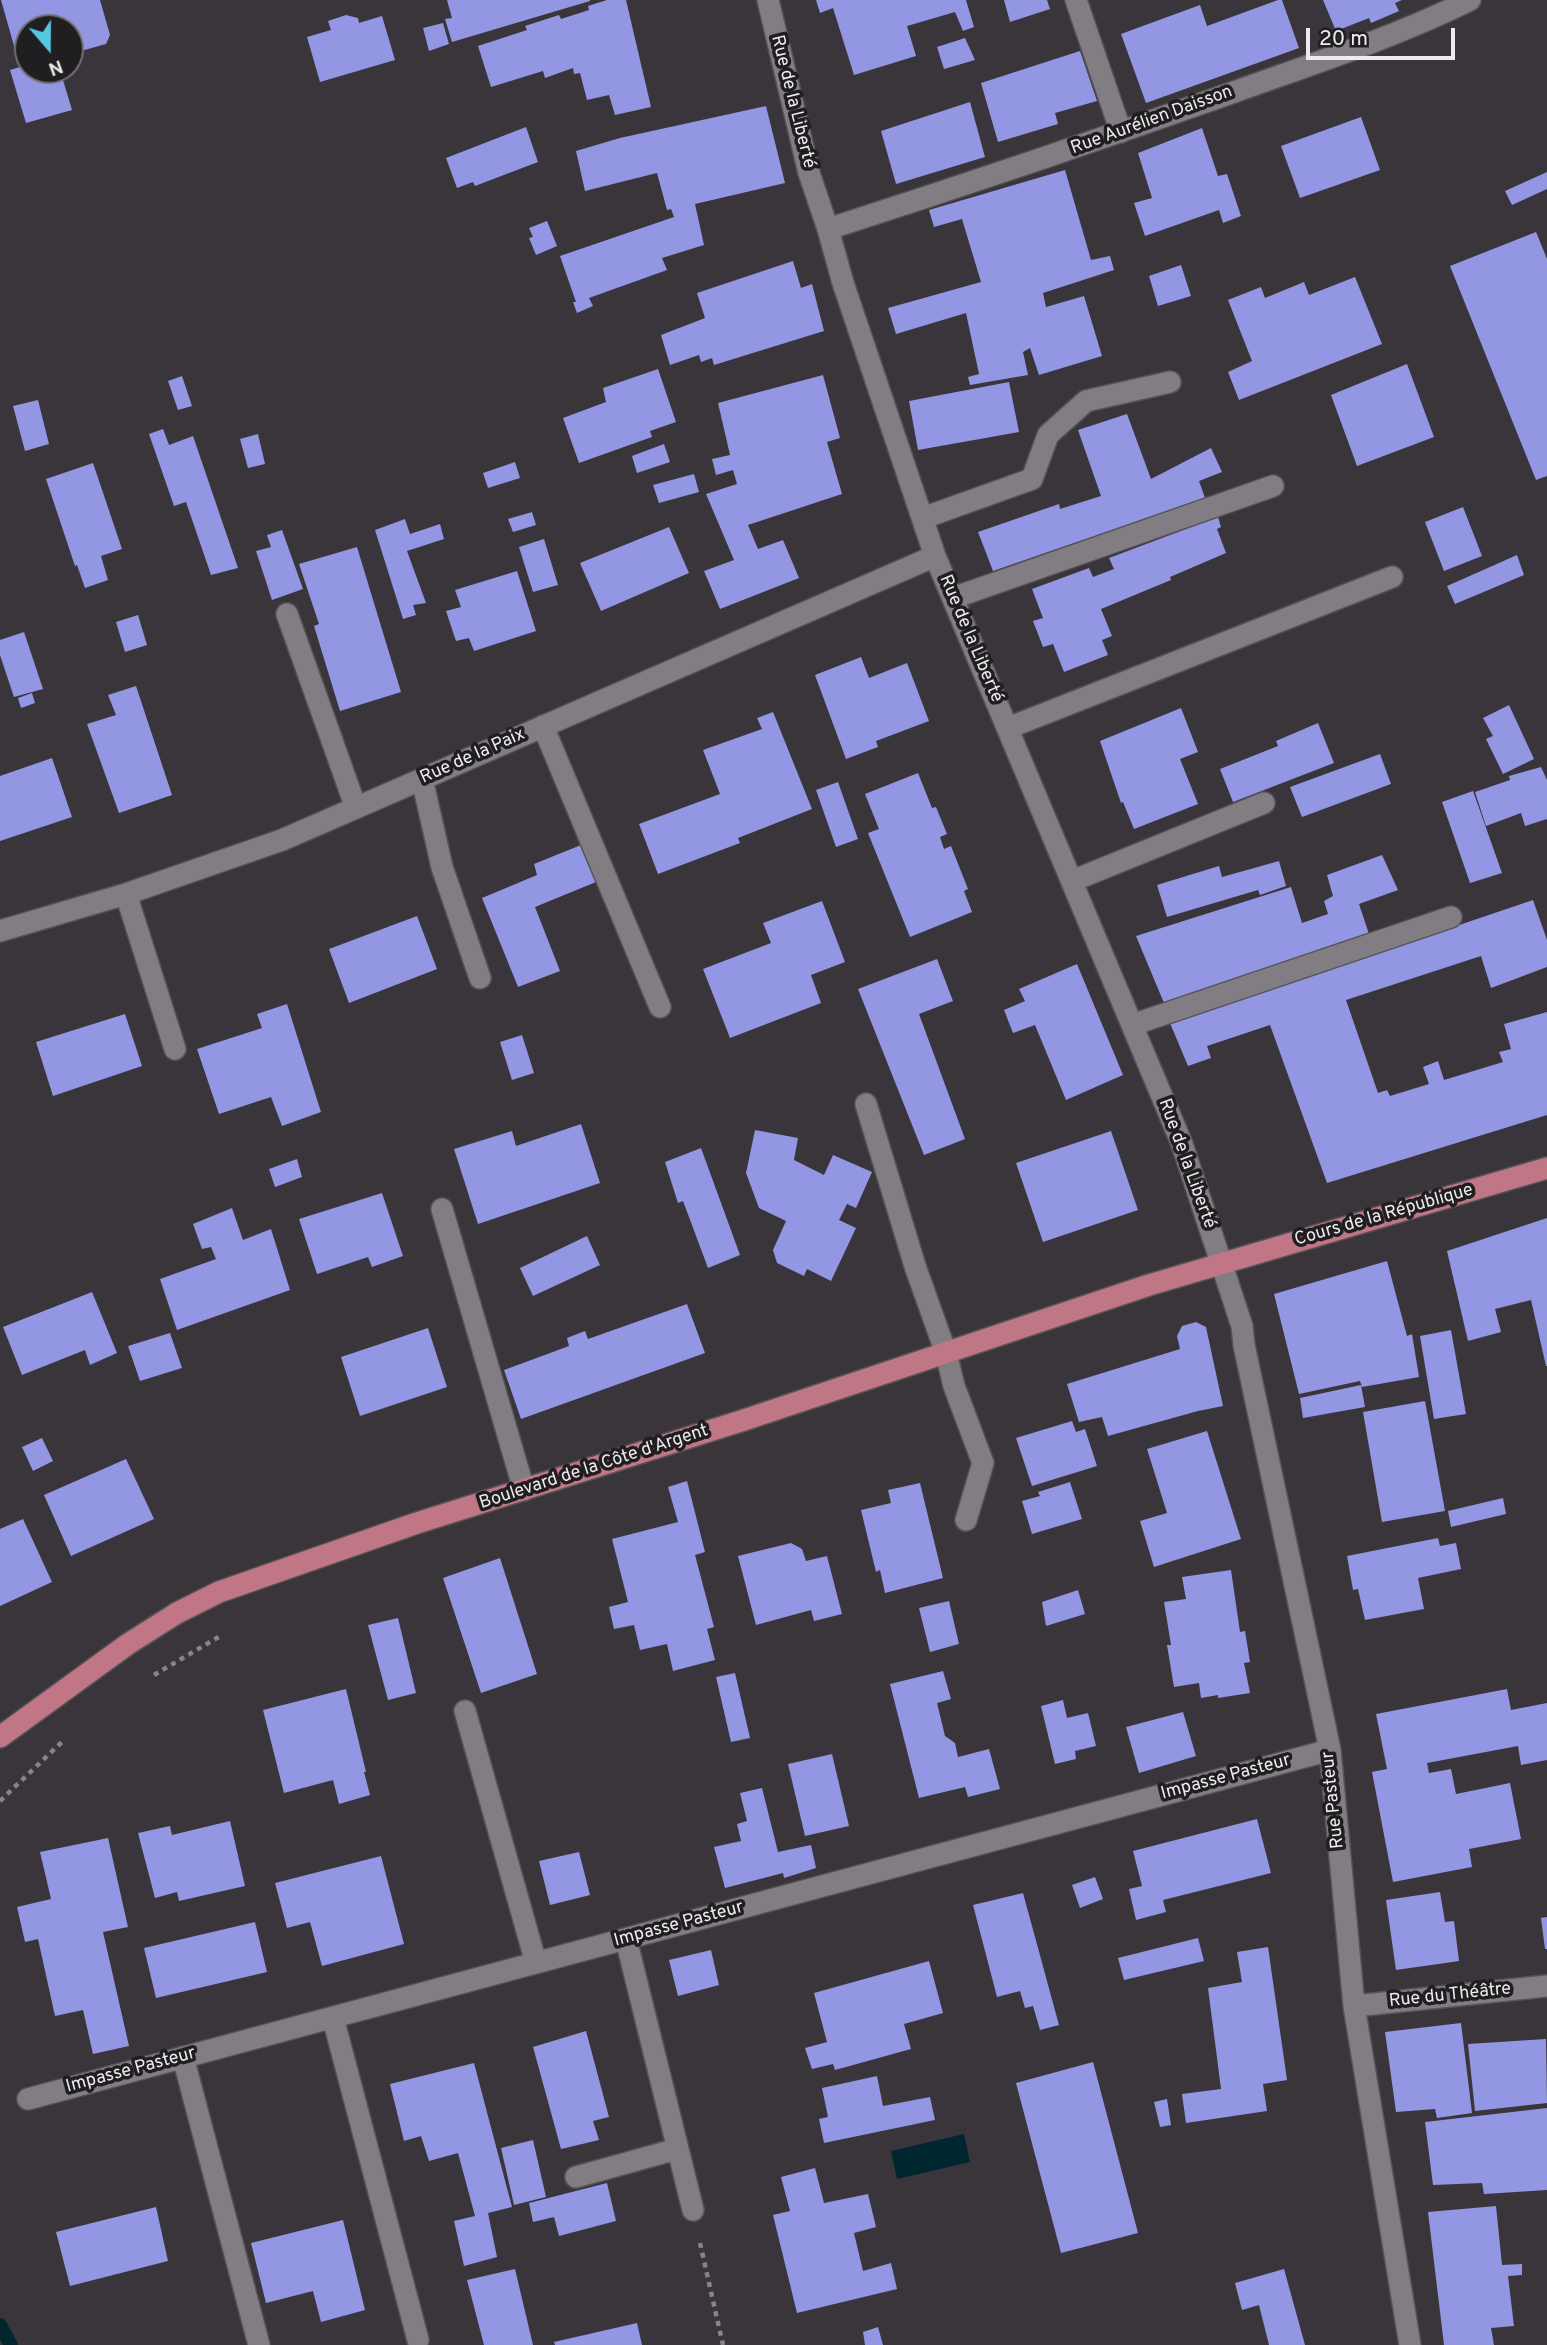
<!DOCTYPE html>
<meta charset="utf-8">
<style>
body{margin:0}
#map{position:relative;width:1547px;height:2345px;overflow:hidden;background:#39353b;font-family:Overpass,sans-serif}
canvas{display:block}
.north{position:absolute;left:14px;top:14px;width:70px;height:70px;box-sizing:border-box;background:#201e20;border:2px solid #727073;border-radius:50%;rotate:160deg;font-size:19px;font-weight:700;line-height:28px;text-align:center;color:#eeebef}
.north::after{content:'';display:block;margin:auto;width:24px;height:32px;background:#56c9e1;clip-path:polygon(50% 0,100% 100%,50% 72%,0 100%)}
.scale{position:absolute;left:1306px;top:28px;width:149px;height:32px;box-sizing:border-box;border:4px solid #eeebef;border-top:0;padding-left:9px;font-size:21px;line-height:24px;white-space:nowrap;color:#eeebef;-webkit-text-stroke:5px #201e20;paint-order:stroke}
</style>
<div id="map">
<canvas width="1547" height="2345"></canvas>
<div class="north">N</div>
<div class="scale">20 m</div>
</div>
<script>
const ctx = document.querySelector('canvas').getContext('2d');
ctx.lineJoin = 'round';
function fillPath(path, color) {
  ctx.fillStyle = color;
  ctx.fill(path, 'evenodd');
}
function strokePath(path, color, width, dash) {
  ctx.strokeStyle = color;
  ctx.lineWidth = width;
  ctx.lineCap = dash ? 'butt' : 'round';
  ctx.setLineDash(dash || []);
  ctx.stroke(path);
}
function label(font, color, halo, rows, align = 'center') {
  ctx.font = font + ' Overpass,sans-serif';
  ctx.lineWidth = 7;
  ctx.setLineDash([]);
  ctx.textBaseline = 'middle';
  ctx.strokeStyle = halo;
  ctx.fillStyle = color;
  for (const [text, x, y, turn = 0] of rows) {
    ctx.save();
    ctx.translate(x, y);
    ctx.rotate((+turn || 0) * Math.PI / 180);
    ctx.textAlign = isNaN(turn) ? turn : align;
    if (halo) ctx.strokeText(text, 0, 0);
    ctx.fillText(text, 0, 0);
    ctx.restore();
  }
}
const water = new Path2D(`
 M 964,2134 L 970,2162 L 897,2179 L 891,2151 Z`);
const stream = new Path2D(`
 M 0,2325 L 11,2345`);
const building = new Path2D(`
 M 1,0 L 100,0 L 110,35 L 106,44 L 70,54 L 70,28 L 28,28 L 28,70 L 60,70 L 72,110 L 26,123 L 10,70 L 20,67 Z
 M 447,0 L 590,0 L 590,1 L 452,42 L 445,19 L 452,18 Z
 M 607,0 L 626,0 L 651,107 L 615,115 L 609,95 L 587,100 L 580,73 L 574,74 L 573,68 L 545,78 L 543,71 L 491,87 L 478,46 L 527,30 L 525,26 L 559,15 L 561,19 L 589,10 L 588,6 Z
 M 816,0 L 966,0 L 974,27 L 963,31 L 955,12 L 907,26 L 916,56 L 854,75 L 833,8 L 820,13 Z
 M 1004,0 L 1047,0 L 1050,9 L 1010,22 Z
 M 1278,0 L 1282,0 L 1299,48 L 1146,103 L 1121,34 L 1200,5 L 1207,26 Z
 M 1323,0 L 1402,0 L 1395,3 L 1399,11 L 1371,23 L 1369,18 L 1336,31 Z
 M 346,15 L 358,18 L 359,23 L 382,16 L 395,60 L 320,82 L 307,37 L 331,30 L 328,21 Z
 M 443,23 L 449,44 L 429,51 L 423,28 Z
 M 965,38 L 975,60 L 944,69 L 937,47 Z
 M 1080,51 L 1097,101 L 1055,113 L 1058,124 L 998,142 L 981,83 Z
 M 970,102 L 985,157 L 896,184 L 881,131 Z
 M 766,106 L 785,183 L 695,204 L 704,245 L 662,258 L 667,270 L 589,298 L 593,306 L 577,313 L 573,302 L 576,302 L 560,256 L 674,217 L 671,209 L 667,210 L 657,173 L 585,191 L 576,151 L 620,138 Z
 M 1361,117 L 1380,170 L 1300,198 L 1281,146 Z
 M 526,127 L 538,162 L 475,186 L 473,182 L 457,188 L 446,158 Z
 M 1202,128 L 1218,176 L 1227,174 L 1241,216 L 1223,223 L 1219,210 L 1145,236 L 1134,203 L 1152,198 L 1138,153 Z
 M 1065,170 L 1091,260 L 1110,256 L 1114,270 L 1043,293 L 1046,307 L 1084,296 L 1102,356 L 1039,375 L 1030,348 L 1023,352 L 1028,375 L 970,385 L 968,377 L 979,374 L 966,313 L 896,334 L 888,308 L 981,282 L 962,219 L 934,227 L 929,210 Z
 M 1547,172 L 1547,189 L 1512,205 L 1505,191 Z
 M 547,221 L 557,246 L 536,255 L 529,238 L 533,237 L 529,228 Z
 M 1536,232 L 1547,259 L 1547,476 L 1536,480 L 1450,266 Z
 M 793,261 L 801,288 L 812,284 L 824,331 L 714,365 L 712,358 L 701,362 L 699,355 L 670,365 L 661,335 L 705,318 L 697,293 Z
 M 1181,265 L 1191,296 L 1158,306 L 1149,276 Z
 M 1355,277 L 1382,344 L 1239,400 L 1228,372 L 1252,361 L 1228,300 L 1261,287 L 1265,298 L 1304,282 L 1309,295 Z
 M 1407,364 L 1434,437 L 1357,466 L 1331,395 Z
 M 658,369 L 676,422 L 650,431 L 652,437 L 579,463 L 563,418 L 606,402 L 603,388 Z
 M 823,375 L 840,438 L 827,442 L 842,494 L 748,525 L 758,549 L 783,540 L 799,578 L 720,609 L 704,571 L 734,560 L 706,494 L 737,484 L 733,470 L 716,475 L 712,459 L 730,455 L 718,403 Z
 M 182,376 L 192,406 L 178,410 L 168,381 Z
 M 1009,382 L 1019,432 L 918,450 L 909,401 Z
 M 38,400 L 49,444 L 25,451 L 13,406 Z
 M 1127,414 L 1151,479 L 1211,448 L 1222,472 L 1199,481 L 1205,498 L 993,571 L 978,532 L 1059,504 L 1060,509 L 1101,496 L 1078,430 Z
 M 163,429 L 169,445 L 193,436 L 238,568 L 211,575 L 186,502 L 174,506 L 149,434 Z
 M 258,434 L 265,464 L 248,468 L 240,439 Z
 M 664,444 L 670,462 L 637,473 L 632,456 Z
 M 515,462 L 520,478 L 488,488 L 483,473 Z
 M 93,463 L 122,549 L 101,556 L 108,580 L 85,588 L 77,565 L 75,566 L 46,479 Z
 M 694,474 L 699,492 L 659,503 L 653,485 Z
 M 1463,507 L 1482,556 L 1444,571 L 1425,522 Z
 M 532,512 L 536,525 L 513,532 L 508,519 Z
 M 1218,517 L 1221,527 L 1217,529 L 1226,553 L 1170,577 L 1171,580 L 1101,609 L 1112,636 L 1102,640 L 1108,655 L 1064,672 L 1053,644 L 1043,647 L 1033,621 L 1043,618 L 1032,589 L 1089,568 L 1093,577 L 1114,569 L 1109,558 Z
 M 405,519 L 410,534 L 440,524 L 444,539 L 407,551 L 426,603 L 413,605 L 416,615 L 403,619 L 375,530 Z
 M 669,527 L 689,573 L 601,611 L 580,563 Z
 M 282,530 L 303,589 L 272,600 L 256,551 L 271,547 L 267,535 Z
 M 544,539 L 558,585 L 533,592 L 519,547 Z
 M 357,547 L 401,692 L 340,711 L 314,626 L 319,624 L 299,564 Z
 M 1517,555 L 1524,575 L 1455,604 L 1447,586 Z
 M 517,571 L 536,631 L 474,651 L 469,638 L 456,641 L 446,611 L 461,607 L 455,590 Z
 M 138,615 L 147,645 L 125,652 L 116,622 Z
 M 24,632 L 43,689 L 14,697 L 0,655 L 0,640 Z
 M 861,657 L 869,678 L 907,663 L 929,721 L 876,741 L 878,747 L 846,759 L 815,675 Z
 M 136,686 L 172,795 L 119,813 L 87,724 L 116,715 L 108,695 Z
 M 32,693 L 35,703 L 21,708 L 18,698 Z
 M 1509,705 L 1534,759 L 1503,774 L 1486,739 L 1493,736 L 1483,718 Z
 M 1181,708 L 1198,752 L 1180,759 L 1198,804 L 1134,829 L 1123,802 L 1121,803 L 1100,741 Z
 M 773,712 L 812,809 L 738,838 L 740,843 L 658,874 L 639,824 L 720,794 L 703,750 L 762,729 L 757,718 Z
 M 1318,723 L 1334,763 L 1233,802 L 1220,769 L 1278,746 L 1276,741 Z
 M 1380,754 L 1391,784 L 1302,817 L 1290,787 Z
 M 52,758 L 72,817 L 0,841 L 0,776 Z
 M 1541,767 L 1547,780 L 1547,819 L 1525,826 L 1521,813 L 1486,826 L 1475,792 L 1510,780 L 1509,776 Z
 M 918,773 L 932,808 L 936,807 L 947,834 L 940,837 L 944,849 L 951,846 L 968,889 L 964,891 L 972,912 L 910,937 L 868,833 L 879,829 L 865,794 Z
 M 838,782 L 858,839 L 836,847 L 816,790 Z
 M 1473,791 L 1502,873 L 1470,883 L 1442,802 Z
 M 581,845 L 596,882 L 535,907 L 560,971 L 518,987 L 482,898 L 537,875 L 534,864 Z
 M 1382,855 L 1398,890 L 1359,904 L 1370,937 L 1164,1003 L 1136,936 L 1291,887 L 1302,923 L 1328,914 L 1324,901 L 1333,896 L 1327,875 Z
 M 1279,861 L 1286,886 L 1260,895 L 1258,890 L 1167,917 L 1157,885 L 1219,866 L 1222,877 Z
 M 1533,900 L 1547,940 L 1547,967 L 1491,988 L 1481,956 L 1346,1000 L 1378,1093 L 1387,1090 L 1390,1096 L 1429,1084 L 1423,1067 L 1438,1061 L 1444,1080 L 1503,1062 L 1499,1052 L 1511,1049 L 1504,1024 L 1547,1012 L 1547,1115 L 1327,1183 L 1270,1025 L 1207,1046 L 1211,1058 L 1188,1066 L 1170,1023 Z
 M 822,901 L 845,962 L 811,975 L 821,1003 L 730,1038 L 703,969 L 771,943 L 763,923 Z
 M 417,916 L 437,969 L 349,1003 L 329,949 Z
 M 937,959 L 953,1001 L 919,1014 L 965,1139 L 924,1155 L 858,989 Z
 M 1077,964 L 1123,1075 L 1066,1100 L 1035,1025 L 1013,1033 L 1004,1010 L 1025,1001 L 1019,989 Z
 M 287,1004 L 321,1112 L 282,1126 L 271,1097 L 219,1114 L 197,1049 L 262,1028 L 257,1014 Z
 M 125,1014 L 142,1066 L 53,1096 L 36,1042 Z
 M 522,1035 L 534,1073 L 512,1080 L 500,1042 Z
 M 581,1124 L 600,1183 L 478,1224 L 454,1149 L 512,1131 L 516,1146 Z
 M 755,1130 L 798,1138 L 794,1160 L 824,1175 L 833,1155 L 872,1172 L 856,1208 L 847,1204 L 839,1220 L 856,1228 L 831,1281 L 807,1269 L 804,1276 L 777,1263 L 773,1250 L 786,1221 L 759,1208 L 746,1173 Z
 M 1111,1131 L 1138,1210 L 1043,1242 L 1016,1163 Z
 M 701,1148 L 740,1255 L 708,1268 L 683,1201 L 678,1203 L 665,1162 Z
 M 297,1159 L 302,1177 L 275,1187 L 269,1169 Z
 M 382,1193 L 403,1256 L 372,1267 L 368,1257 L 317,1274 L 299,1219 Z
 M 232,1208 L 243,1240 L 271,1229 L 290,1290 L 177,1330 L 160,1279 L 216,1259 L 211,1247 L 202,1249 L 193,1224 Z
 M 1547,1218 L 1547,1366 L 1546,1366 L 1531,1300 L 1495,1309 L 1501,1332 L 1468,1341 L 1447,1251 Z
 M 587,1236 L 600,1265 L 533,1296 L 520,1268 Z
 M 1387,1261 L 1407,1336 L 1412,1334 L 1419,1377 L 1362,1387 L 1360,1381 L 1299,1394 L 1274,1294 Z
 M 92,1292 L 117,1353 L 90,1365 L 85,1350 L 22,1375 L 3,1327 Z
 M 687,1304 L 705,1353 L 521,1419 L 504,1370 L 569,1346 L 567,1338 L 585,1331 L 588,1339 Z
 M 1196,1322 L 1206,1327 L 1223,1406 L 1198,1411 L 1108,1436 L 1102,1417 L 1079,1422 L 1067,1384 L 1180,1349 L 1177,1336 L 1182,1326 Z
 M 428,1328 L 447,1387 L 360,1416 L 341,1357 Z
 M 1451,1330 L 1466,1414 L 1434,1419 L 1420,1336 Z
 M 170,1333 L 182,1368 L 140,1381 L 128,1346 Z
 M 1361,1385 L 1365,1407 L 1303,1418 L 1300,1398 Z
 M 1425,1401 L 1445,1511 L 1382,1522 L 1363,1412 Z
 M 1072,1421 L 1076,1432 L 1085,1429 L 1097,1466 L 1032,1486 L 1016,1438 Z
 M 1207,1431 L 1241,1539 L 1154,1567 L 1140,1521 L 1167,1513 L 1147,1449 Z
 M 42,1438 L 53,1461 L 33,1471 L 22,1447 Z
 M 126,1459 L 154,1519 L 71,1556 L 44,1495 Z
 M 687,1481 L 705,1552 L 695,1555 L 714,1627 L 707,1629 L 715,1660 L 673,1671 L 667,1644 L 640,1650 L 634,1625 L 614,1629 L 609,1607 L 628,1602 L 612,1539 L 678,1522 L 668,1487 Z
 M 1070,1482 L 1082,1519 L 1032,1534 L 1022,1501 L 1040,1496 L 1038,1492 Z
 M 920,1483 L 943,1578 L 885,1593 L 880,1570 L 876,1572 L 861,1510 L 891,1503 L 888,1490 Z
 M 1503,1498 L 1506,1514 L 1451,1527 L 1448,1511 Z
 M 23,1519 L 52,1582 L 0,1606 L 0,1529 Z
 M 1438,1538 L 1440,1546 L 1456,1543 L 1461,1569 L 1418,1578 L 1424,1609 L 1365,1620 L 1358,1589 L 1353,1590 L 1347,1556 Z
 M 791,1543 L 802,1549 L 806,1561 L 827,1556 L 842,1614 L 814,1621 L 811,1610 L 756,1625 L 738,1556 Z
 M 500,1558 L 537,1674 L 481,1693 L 443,1578 Z
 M 1231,1570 L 1240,1632 L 1245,1631 L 1250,1662 L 1244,1663 L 1250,1693 L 1218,1698 L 1218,1695 L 1201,1698 L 1199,1683 L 1174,1687 L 1167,1645 L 1171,1645 L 1164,1602 L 1186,1599 L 1182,1577 Z
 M 1078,1590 L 1085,1614 L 1046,1626 L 1042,1602 Z
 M 949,1601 L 959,1644 L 930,1652 L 919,1608 Z
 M 398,1618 L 416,1693 L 388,1700 L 368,1625 Z
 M 943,1671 L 951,1699 L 937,1703 L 945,1736 L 955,1743 L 958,1757 L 989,1749 L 1000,1789 L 968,1797 L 965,1787 L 919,1798 L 890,1684 Z
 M 735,1673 L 750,1738 L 731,1742 L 716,1677 Z
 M 346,1689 L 366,1772 L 364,1772 L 370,1795 L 339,1804 L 333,1780 L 284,1793 L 263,1710 Z
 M 1507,1689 L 1511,1710 L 1547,1703 L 1547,1760 L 1521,1765 L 1518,1746 L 1427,1763 L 1429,1773 L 1451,1769 L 1456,1794 L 1510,1783 L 1521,1839 L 1469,1849 L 1472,1867 L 1393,1882 L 1372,1772 L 1387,1769 L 1376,1714 Z
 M 1063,1700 L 1067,1718 L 1088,1713 L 1096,1746 L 1075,1751 L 1076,1759 L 1055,1764 L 1041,1706 Z
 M 1183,1712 L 1196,1756 L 1139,1773 L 1126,1727 Z
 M 832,1754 L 849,1826 L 805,1836 L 788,1764 Z
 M 762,1788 L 778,1852 L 811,1845 L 816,1868 L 784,1878 L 783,1873 L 725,1888 L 714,1847 L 741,1841 L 737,1824 L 747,1821 L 740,1793 Z
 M 1257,1819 L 1271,1873 L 1163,1900 L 1166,1912 L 1136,1920 L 1129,1889 L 1142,1886 L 1133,1851 Z
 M 230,1821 L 245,1886 L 179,1901 L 177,1892 L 155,1898 L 138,1833 L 170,1826 L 172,1835 Z
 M 108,1838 L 128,1927 L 103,1932 L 129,2046 L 93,2054 L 83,2010 L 55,2016 L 38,1939 L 25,1942 L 17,1907 L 51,1899 L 40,1852 Z
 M 579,1852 L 590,1895 L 550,1905 L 539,1861 Z
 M 381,1856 L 404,1944 L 322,1966 L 310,1922 L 287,1928 L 275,1883 Z
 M 1095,1877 L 1103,1899 L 1080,1908 L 1072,1885 Z
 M 1440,1892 L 1445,1922 L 1454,1921 L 1459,1961 L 1396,1970 L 1386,1900 Z
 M 1023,1893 L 1059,2025 L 1040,2030 L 1033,2006 L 1025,2008 L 1020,1991 L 997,1997 L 973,1905 Z
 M 1547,1917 L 1547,1949 L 1545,1949 L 1541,1918 Z
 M 255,1922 L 267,1972 L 156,1998 L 144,1948 Z
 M 1198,1938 L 1204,1961 L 1124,1980 L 1118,1958 Z
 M 1268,1947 L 1287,2080 L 1263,2084 L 1267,2111 L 1186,2123 L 1182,2094 L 1221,2089 L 1208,1988 L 1242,1982 L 1237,1952 Z
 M 711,1950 L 719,1985 L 678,1996 L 669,1960 Z
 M 929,1961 L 943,2013 L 904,2024 L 911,2049 L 835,2070 L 833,2064 L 812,2069 L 805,2048 L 827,2042 L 814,1993 Z
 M 1461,2023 L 1472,2113 L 1437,2118 L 1435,2109 L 1396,2112 L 1385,2032 Z
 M 586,2031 L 609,2117 L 593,2121 L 599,2140 L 561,2149 L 533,2047 Z
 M 1546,2039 L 1547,2103 L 1475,2111 L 1468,2044 Z
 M 1093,2062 L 1138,2233 L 1061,2253 L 1016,2083 Z
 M 474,2063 L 512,2207 L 488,2213 L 497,2257 L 464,2266 L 454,2221 L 475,2216 L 458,2153 L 429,2161 L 421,2136 L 404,2141 L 390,2084 Z
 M 877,2076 L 883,2106 L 930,2097 L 935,2120 L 824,2143 L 819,2119 L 828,2117 L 822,2088 Z
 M 1167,2099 L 1171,2125 L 1160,2127 L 1154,2102 Z
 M 1547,2108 L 1547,2190 L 1484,2194 L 1482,2183 L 1433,2185 L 1425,2122 Z
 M 533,2140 L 546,2197 L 514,2205 L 501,2148 Z
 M 815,2168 L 824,2203 L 868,2194 L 876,2227 L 854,2233 L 863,2271 L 891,2263 L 897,2289 L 797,2313 L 773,2215 L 790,2211 L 781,2177 Z
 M 607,2183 L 616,2221 L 559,2236 L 554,2217 L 533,2222 L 529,2203 Z
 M 1496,2206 L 1502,2265 L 1522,2264 L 1522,2275 L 1508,2276 L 1514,2326 L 1491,2328 L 1494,2345 L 1444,2345 L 1428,2212 Z
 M 156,2207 L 168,2261 L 70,2286 L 56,2232 Z
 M 343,2220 L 365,2310 L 321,2322 L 313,2291 L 266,2303 L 251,2243 Z
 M 515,2269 L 533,2345 L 484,2345 L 467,2280 Z
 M 1284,2269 L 1305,2345 L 1269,2345 L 1259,2305 L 1242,2310 L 1235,2283 Z
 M 637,2323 L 642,2345 L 555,2345 L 554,2342 Z
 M 878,2327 L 883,2345 L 865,2345 L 863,2332 Z`);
const path = new Path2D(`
 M 154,1675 L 222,1635
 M 0,1801 L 65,1739
 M 700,2243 L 723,2345`);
const minor = new Path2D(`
 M 768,0 L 809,173 L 828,229 L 843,283 L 935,556 L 1182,1144 L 1242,1326 L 1244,1345 L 1330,1750 L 1354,2006 L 1410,2345
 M 1076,0 L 1121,132
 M 828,229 C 965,185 1101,139 1237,91 C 1315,63 1395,37 1470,0
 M 923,518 L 1032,479 L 1048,435 L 1086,401 L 1170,382
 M 953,598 L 1273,486
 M 287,614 L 356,808
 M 543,726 L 660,1007
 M 1008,728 L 1392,577
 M 422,779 L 442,867 L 480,978
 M 1072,881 L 1264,803
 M 126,894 L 175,1049
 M 0,931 L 126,894 L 282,840 L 935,556
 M 1132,1025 L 1451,917
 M 866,1104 L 915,1266 L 946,1353 L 954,1386 L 983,1463 L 966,1520
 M 442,1209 L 524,1490
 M 465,1711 L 536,1963
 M 626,1939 L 693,2210
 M 1354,2006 L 1547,1986
 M 333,2018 L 418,2340
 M 183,2057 L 259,2345
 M 28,2099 L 1330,1750
 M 576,2177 L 677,2149`);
const major = new Path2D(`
 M 0,1737 L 128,1644 L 177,1613 L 219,1592 L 417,1523 L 741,1421 L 1149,1285 L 1547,1168`);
const streetNames = [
 ["Rue de la Liberté",792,102,76],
 ["Rue Aurélien Daisson",1152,121,-20],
 ["Rue de la Liberté",970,639,67],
 ["Rue de la Paix",473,757,-24],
 ["Rue de la Liberté",1186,1164,70],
 ["Cours de la République",1384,1216,-16],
 ["Boulevard de la Côte d'Argent",594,1468,-18],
 ["Impasse Pasteur",1226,1778,-15],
 ["Rue Pasteur",1334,1800,-96],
 ["Impasse Pasteur",679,1925,-15],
 ["Rue du Théâtre",1450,1996,-6],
 ["Impasse Pasteur",131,2071,-15]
];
fillPath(water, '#00272f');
strokePath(stream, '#00272f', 14);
fillPath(building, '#9397e3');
strokePath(minor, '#565357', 24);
strokePath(major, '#565357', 24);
strokePath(path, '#888489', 4.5, [5, 5]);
strokePath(minor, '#817d83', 21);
strokePath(major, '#c17685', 21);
label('18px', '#eeebef', '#201e20', streetNames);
</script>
